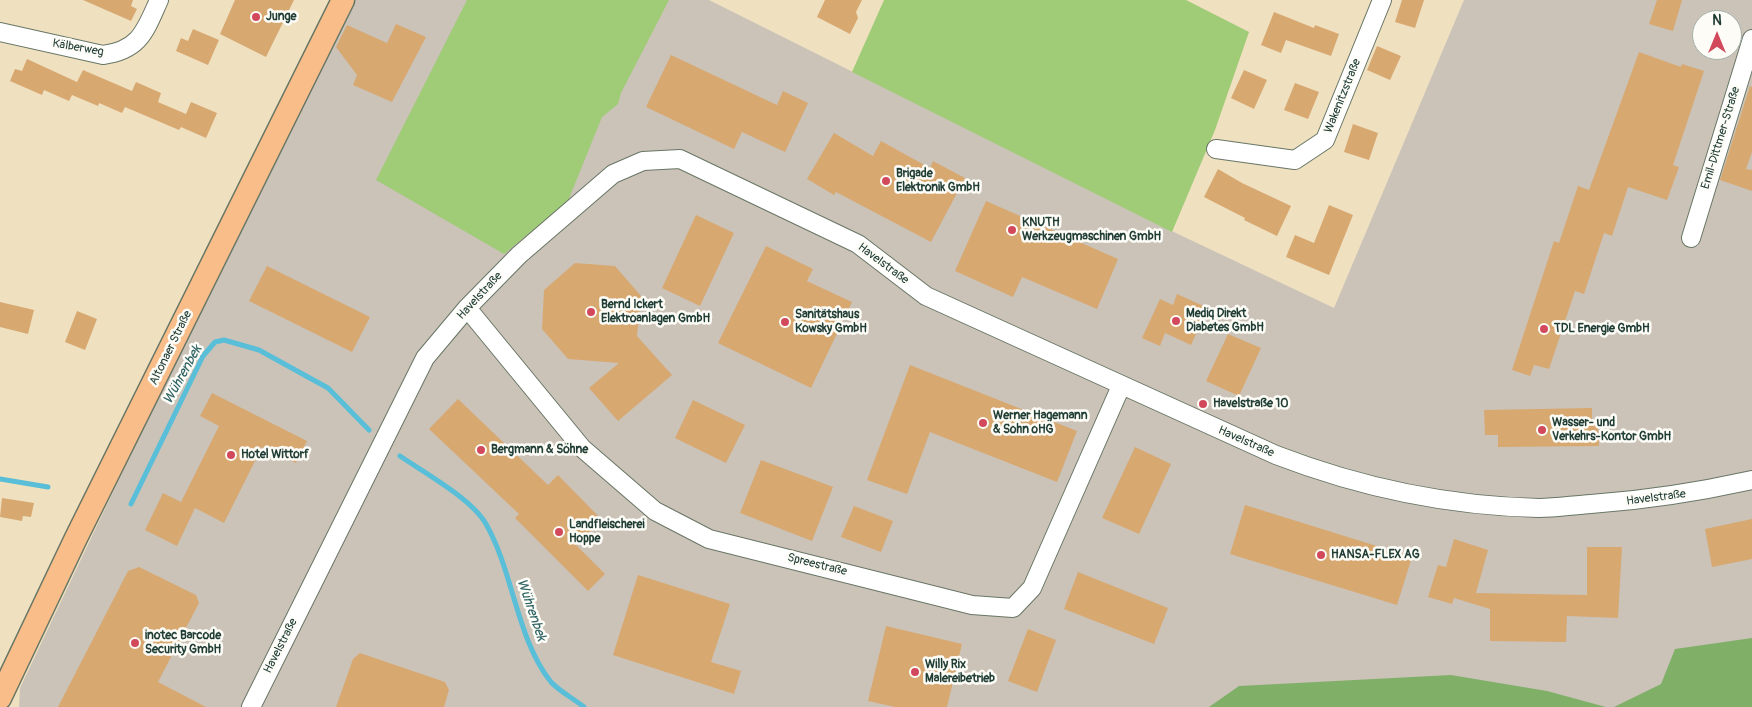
<!DOCTYPE html>
<meta charset="utf-8">
<style>
body{margin:0}
#map{position:relative;width:1752px;height:707px;overflow:hidden;background:#efe0c0;font-family:Pangolin,sans-serif}
canvas{display:block}
.north{position:absolute;left:1692px;top:10px;width:50px;height:50px;box-sizing:border-box;background:#fdfcf7;border:1px solid #a4b0a9;border-radius:50%;rotate:0deg;font-size:14px;font-weight:700;line-height:20px;text-align:center;color:#1f3d34}
.north::after{content:'';display:block;margin:auto;width:18px;height:22px;background:#d1495b;clip-path:polygon(50% 0,100% 100%,50% 72%,0 100%)}
</style>
<div id="map">
<canvas width="1752" height="707"></canvas>
<div class="north">N</div>
</div>
<script>
const ctx = document.querySelector('canvas').getContext('2d');
ctx.lineJoin = 'round';
function fillPath(path, color) {
  ctx.fillStyle = color;
  ctx.fill(path, 'evenodd');
}
function strokePath(path, color, width, dash) {
  ctx.strokeStyle = color;
  ctx.lineWidth = width;
  ctx.lineCap = dash ? 'butt' : 'round';
  ctx.setLineDash(dash || []);
  ctx.stroke(path);
}
function label(font, color, halo, rows, align = 'center') {
  ctx.font = font + ' Pangolin,sans-serif';
  ctx.lineWidth = 5;
  ctx.setLineDash([]);
  ctx.textBaseline = 'middle';
  ctx.strokeStyle = halo;
  ctx.fillStyle = color;
  for (const [text, x, y, turn = 0] of rows) {
    ctx.save();
    ctx.translate(x, y);
    ctx.rotate((+turn || 0) * Math.PI / 180);
    ctx.textAlign = isNaN(turn) ? turn : align;
    if (halo) ctx.strokeText(text, 0, 0);
    ctx.fillText(text, 0, 0);
    ctx.restore();
  }
}
const industrial = new Path2D(`
 M 355,0 L 709,0 L 1159,225 L 1334,308 L 1464,0 L 1752,0 L 1752,707 L 19,707 L 20,688 L 177,357 ZM 1702,20 L 1732,20 L 1732,50 L 1702,50 Z`);
const green = new Path2D(`
 M 467,0 L 669,0 L 621,93 L 618,104 L 602,117 L 568,201 L 504,254 L 376,180 Z
 M 884,0 L 1186,0 L 1249,32 L 1215,130 L 1172,232 L 852,72 Z`);
const forest = new Path2D(`
 M 1752,638 L 1752,707 L 1614,707 L 1661,684 L 1675,649 Z
 M 1451,675 L 1547,691 L 1606,707 L 1209,707 L 1239,686 Z`);
const stream = new Path2D(`
 M 400,456 C 425,473 472,499 486,524 C 513,571 517,640 551,682 C 559,691 574,699 584,707
 M 0,479 L 48,487
 M 131,504 L 203,356 L 215,342 L 224,340 L 259,350 L 328,388 L 369,430`);
const building = new Path2D(`
 M 83,0 L 133,0 L 131,6 L 137,9 L 131,21 Z
 M 235,0 L 294,0 L 266,57 L 220,34 Z
 M 825,0 L 862,0 L 856,12 L 858,18 L 850,34 L 817,17 Z
 M 1402,0 L 1424,0 L 1415,28 L 1395,22 Z
 M 1657,0 L 1682,0 L 1673,31 L 1649,24 Z
 M 1274,12 L 1314,28 L 1315,25 L 1339,34 L 1331,56 L 1286,40 L 1281,53 L 1261,45 Z
 M 396,24 L 426,37 L 392,102 L 353,85 L 357,75 L 336,47 L 347,25 L 387,43 Z
 M 193,29 L 219,40 L 208,65 L 176,51 L 181,38 L 188,41 Z
 M 1377,46 L 1401,56 L 1390,80 L 1367,70 Z
 M 1639,52 L 1681,67 L 1682,64 L 1704,71 L 1673,165 L 1679,167 L 1667,200 L 1628,187 L 1612,236 L 1604,233 L 1584,294 L 1575,291 L 1549,369 L 1534,365 L 1530,376 L 1512,370 L 1554,241 L 1559,243 L 1578,186 L 1589,190 Z
 M 671,55 L 777,105 L 783,91 L 808,103 L 785,152 L 742,132 L 734,149 L 646,107 Z
 M 27,59 L 77,82 L 83,70 L 132,91 L 136,82 L 161,93 L 158,102 L 186,114 L 191,102 L 217,113 L 206,138 L 181,127 L 179,130 L 125,107 L 122,113 L 99,103 L 98,106 L 72,95 L 69,101 L 44,90 L 42,95 L 10,81 L 15,69 L 22,71 Z
 M 1244,70 L 1267,80 L 1254,109 L 1231,98 Z
 M 1295,83 L 1319,92 L 1308,119 L 1284,110 Z
 M 1750,86 L 1752,87 L 1752,152 L 1746,169 L 1752,170 L 1752,191 L 1720,180 Z
 M 1353,124 L 1378,133 L 1369,160 L 1344,152 Z
 M 834,133 L 873,156 L 881,141 L 930,168 L 933,161 L 965,178 L 931,242 L 836,192 L 834,195 L 807,179 Z
 M 1218,169 L 1242,183 L 1291,206 L 1277,236 L 1244,220 L 1245,218 L 1204,197 Z
 M 986,201 L 1118,259 L 1097,309 L 1022,277 L 1013,297 L 955,271 Z
 M 1329,205 L 1353,215 L 1329,275 L 1286,257 L 1295,235 L 1314,243 Z
 M 696,215 L 734,233 L 700,306 L 662,288 Z
 M 766,246 L 813,269 L 807,281 L 852,302 L 811,388 L 718,343 Z
 M 575,263 L 615,266 L 641,296 L 637,336 L 672,375 L 618,421 L 589,388 L 619,363 L 568,359 L 542,329 L 544,290 Z
 M 267,266 L 370,317 L 352,352 L 249,301 Z
 M 1177,294 L 1208,308 L 1191,345 L 1165,333 L 1160,346 L 1142,338 L 1160,299 L 1173,305 Z
 M 0,302 L 34,310 L 28,334 L 0,327 Z
 M 77,311 L 97,319 L 85,350 L 65,342 Z
 M 1228,334 L 1261,348 L 1239,396 L 1206,381 Z
 M 910,365 L 1077,431 L 1057,482 L 930,432 L 907,494 L 867,480 Z
 M 212,393 L 307,441 L 296,463 L 262,447 L 224,523 L 195,508 L 177,546 L 145,530 L 163,493 L 181,502 L 219,426 L 200,416 Z
 M 458,399 L 548,485 L 558,475 L 602,520 L 576,545 L 605,574 L 588,591 L 515,518 L 519,514 L 429,429 Z
 M 693,400 L 745,425 L 726,463 L 675,438 Z
 M 1592,408 L 1592,424 L 1598,424 L 1599,446 L 1498,447 L 1498,435 L 1485,435 L 1484,410 Z
 M 1135,447 L 1171,464 L 1139,534 L 1102,518 Z
 M 761,460 L 833,487 L 812,541 L 740,513 Z
 M 2,498 L 34,503 L 31,517 L 23,516 L 22,521 L 0,517 Z
 M 1245,505 L 1412,557 L 1397,605 L 1230,554 Z
 M 854,506 L 893,521 L 881,552 L 841,537 Z
 M 1752,519 L 1752,559 L 1712,567 L 1705,529 Z
 M 1454,539 L 1488,550 L 1476,593 L 1587,595 L 1587,547 L 1622,547 L 1618,618 L 1567,616 L 1566,642 L 1490,641 L 1490,609 L 1454,598 L 1452,604 L 1428,597 L 1438,565 L 1446,567 Z
 M 139,567 L 196,595 L 199,603 L 158,682 L 206,707 L 58,707 L 128,571 Z
 M 1078,572 L 1168,608 L 1154,644 L 1064,609 Z
 M 638,575 L 730,604 L 711,662 L 741,671 L 734,694 L 613,655 Z
 M 886,626 L 962,644 L 947,707 L 895,707 L 868,701 Z
 M 1028,629 L 1056,640 L 1037,692 L 1008,681 Z
 M 360,653 L 445,682 L 449,690 L 444,707 L 336,707 L 353,659 Z`);
const minor = new Path2D(`
 M 0,32 L 103,55 C 140,50 145,31 159,0
 M 1216,149 L 1295,160 L 1325,140 L 1382,0
 M 1691,238 L 1752,39
 M 467,308 L 582,448 L 655,511 L 709,539 L 972,605 L 1013,608 L 1032,588 L 1121,386
 M 251,707 L 425,358 L 467,308 L 519,255 L 613,174 L 643,161 L 680,159 L 858,244 L 926,296 L 1276,455 C 1359,487 1450,506 1539,508 C 1556,508 1574,505 1591,504 C 1647,500 1698,492 1752,480`);
const major = new Path2D(`
 M 0,698 L 76,538 L 343,0`);
const markers = [
 [256,17,5,"#d1495b"],
 [886,181,5,"#d1495b"],
 [1012,230,5,"#d1495b"],
 [591,312,5,"#d1495b"],
 [1176,321,5,"#d1495b"],
 [785,322,5,"#d1495b"],
 [1544,329,5,"#d1495b"],
 [1203,404,5,"#d1495b"],
 [983,423,5,"#d1495b"],
 [1542,430,5,"#d1495b"],
 [481,450,5,"#d1495b"],
 [231,455,5,"#d1495b"],
 [559,532,5,"#d1495b"],
 [1321,555,5,"#d1495b"],
 [135,643,5,"#d1495b"],
 [915,672,5,"#d1495b"]
];
const poiNames = [
 ["Junge",266,17],
 ["Brigade",896,174],
 ["Elektronik GmbH",896,188],
 ["KNUTH",1022,223],
 ["Werkzeugmaschinen GmbH",1022,237],
 ["Bernd Ickert",601,305],
 ["Elektroanlagen GmbH",601,319],
 ["Mediq Direkt",1186,314],
 ["Diabetes GmbH",1186,328],
 ["Sanitätshaus",795,315],
 ["Kowsky GmbH",795,329],
 ["TDL Energie GmbH",1554,329],
 ["Havelstraße 10",1213,404],
 ["Werner Hagemann",993,416],
 ["& Sohn oHG",993,430],
 ["Wasser- und",1552,423],
 ["Verkehrs-Kontor GmbH",1552,437],
 ["Bergmann & Söhne",491,450],
 ["Hotel Wittorf",241,455],
 ["Landfleischerei",569,525],
 ["Hoppe",569,539],
 ["HANSA-FLEX AG",1331,555],
 ["inotec Barcode",145,636],
 ["Security GmbH",145,650],
 ["Willy Rix",925,665],
 ["Malereibetrieb",925,679]
];
const streetNames = [
 ["Kälberweg",78,48,10],
 ["Wakenitzstraße",1343,96,-68],
 ["Emil-Dittmer-Straße",1721,138,-73],
 ["Havelstraße",883,264,37],
 ["Havelstraße",480,296,-47],
 ["Altonaer Straße",171,348,-64],
 ["Havelstraße",1246,442,24],
 ["Havelstraße",1656,498,-7],
 ["Spreestraße",817,565,14],
 ["Havelstraße",281,646,-63]
];
const waterNames = [
 ["Wührenbek",183,375,-61],
 ["Wührenbek",531,610,71]
];
fillPath(industrial, '#cbc3b8');
fillPath(green, '#a0cb77');
fillPath(forest, '#80af68');
strokePath(stream, '#59bed7', 5);
fillPath(building, '#d8a871');
strokePath(minor, '#687665', 20);
strokePath(major, '#687665', 25);
strokePath(minor, '#fff', 18);
strokePath(major, '#f8bd88', 22);
for (const [x, y, r, color] of markers) {
  const dot = new Path2D();
  dot.arc(x, y, r, 0, 2 * Math.PI);
  ctx.fillStyle = color;
  ctx.fill(dot);
  strokePath(dot, '#fdfcf7', 2);
}
label('bold 12px', '#1f3d34', '#fdfcf7', poiNames, 'left');
label('12px', '#1f3d34', '#fdfcf7', streetNames);
label('italic 14px', '#306465', '#fdfcf7', waterNames);
</script>
